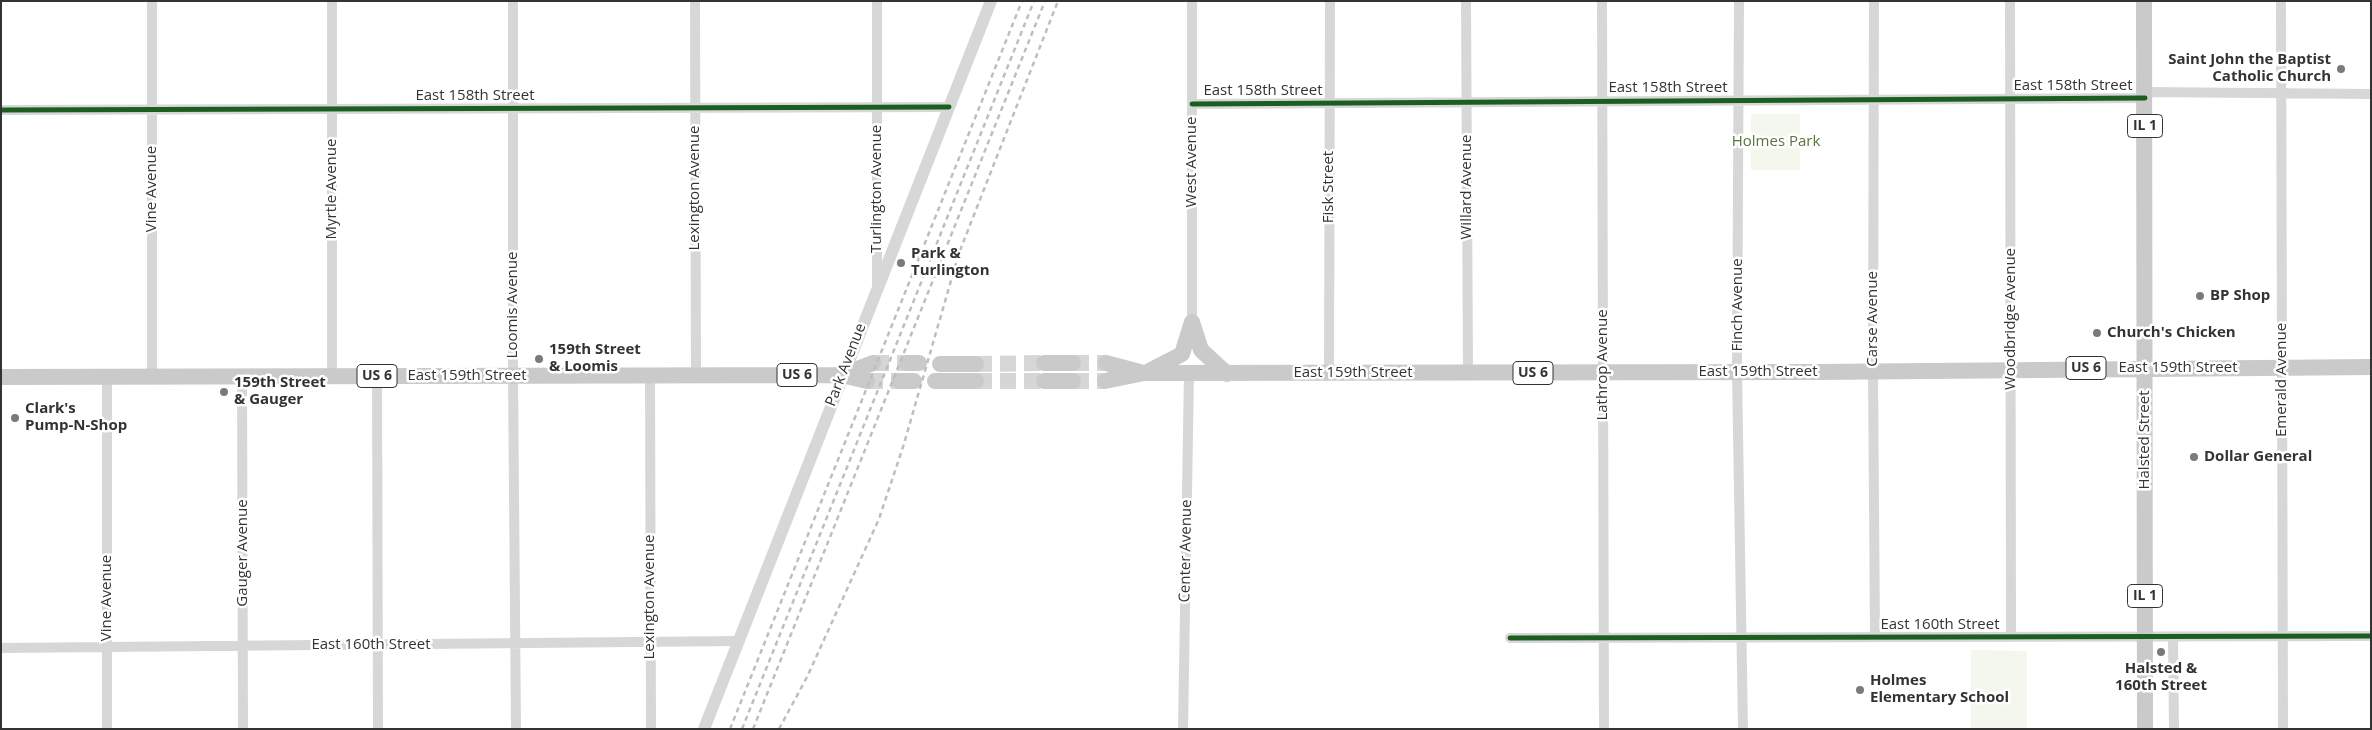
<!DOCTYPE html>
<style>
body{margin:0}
#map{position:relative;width:2372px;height:730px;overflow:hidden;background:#fff;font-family:"Open Sans",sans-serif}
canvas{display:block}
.frame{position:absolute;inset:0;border:2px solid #333;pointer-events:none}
</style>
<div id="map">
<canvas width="2372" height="730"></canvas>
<div class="frame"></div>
</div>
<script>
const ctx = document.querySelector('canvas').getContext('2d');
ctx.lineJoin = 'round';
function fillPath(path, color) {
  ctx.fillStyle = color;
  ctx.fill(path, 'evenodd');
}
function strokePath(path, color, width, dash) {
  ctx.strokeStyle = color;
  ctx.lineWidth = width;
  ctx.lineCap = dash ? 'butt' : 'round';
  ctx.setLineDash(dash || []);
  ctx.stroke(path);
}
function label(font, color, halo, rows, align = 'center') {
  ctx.font = font + ' "Open Sans",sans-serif';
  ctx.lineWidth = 5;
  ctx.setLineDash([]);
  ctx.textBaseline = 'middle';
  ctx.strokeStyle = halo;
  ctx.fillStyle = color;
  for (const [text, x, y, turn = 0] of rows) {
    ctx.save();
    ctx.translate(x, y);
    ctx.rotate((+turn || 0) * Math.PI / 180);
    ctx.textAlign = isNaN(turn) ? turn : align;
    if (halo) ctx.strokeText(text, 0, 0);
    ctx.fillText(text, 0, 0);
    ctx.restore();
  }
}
const green = new Path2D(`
 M 1751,114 L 1800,114 L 1800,170 L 1751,170 Z
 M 1971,650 L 2027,651 L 2027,729 L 1971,729 Z`);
const primaryTunnel = new Path2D(`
 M 873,363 L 907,363
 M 1073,363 L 1106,363
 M 976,364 L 1044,363
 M 867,381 L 899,381
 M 976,381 L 1044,381
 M 1073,381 L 1105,381`);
const minor = new Path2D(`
 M 152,1 L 152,377
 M 332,1 L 332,377
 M 513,1 L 513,376 L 516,729
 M 695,1 L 696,376
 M 877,1 L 877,285
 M 1192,1 L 1192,322
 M 1466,1 L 1468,373
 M 1602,1 L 1604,729
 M 1739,1 L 1737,372 L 1743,729
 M 1874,1 L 1873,371 L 1875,637
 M 2010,1 L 2011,637
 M 2281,1 L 2283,729
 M 2145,92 L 2371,94
 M 1192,104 L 2145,98
 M 1,110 L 949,107
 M 1329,373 L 1330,1
 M 377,376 L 378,729
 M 650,376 L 651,729
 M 107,377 L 107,729
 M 242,377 L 243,729
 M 2173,637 L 2174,729
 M 1510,638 L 2371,636
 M 1,648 L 740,641
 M 1183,729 L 1189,373`);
const tertiary = new Path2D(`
 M 704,729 L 991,1`);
const primary = new Path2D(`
 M 2144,1 L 2145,729
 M 1192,322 L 1201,350 L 1227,374
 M 907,363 L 919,363
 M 1044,363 L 1073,363
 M 1106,363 L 1140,372
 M 940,364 L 976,364
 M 1149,371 L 1182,354 L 1192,322
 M 842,375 L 873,363
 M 1,377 L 842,375 L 867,381
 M 899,381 L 914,381
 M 935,381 L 976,381
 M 1044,381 L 1073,381
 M 1105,381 L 1144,373 L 1818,372 L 2371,367`);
const rail = new Path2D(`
 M 730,729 L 1022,1
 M 742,729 L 1034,1
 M 753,729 L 1045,1
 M 779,729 L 807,677 L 879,519 L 903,447 L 959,253 L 1058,1`);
const cycleway = new Path2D(`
 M 1192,104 L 2145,98
 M 1,110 L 949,107
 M 1510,638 L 2371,636`);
const markers = [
 [2341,69,5,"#7a7a7a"],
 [901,263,5,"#7a7a7a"],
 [2200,296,5,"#7a7a7a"],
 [2097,333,5,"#7a7a7a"],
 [539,359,5,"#7a7a7a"],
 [224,392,5,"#7a7a7a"],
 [15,418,5,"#7a7a7a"],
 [2194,457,5,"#7a7a7a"],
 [2161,652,5,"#7a7a7a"],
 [1860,690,5,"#7a7a7a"]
];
const shields = [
 [2145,126,35],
 [2086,368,40],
 [1533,373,40],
 [797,375,40],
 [377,376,40],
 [2145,596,35]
];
const shieldNames = [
 ["IL 1",2145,126],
 ["US 6",2086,368],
 ["US 6",1533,373],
 ["US 6",797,375],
 ["US 6",377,376],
 ["IL 1",2145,596]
];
const poiNames = [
 ["Saint John the Baptist",2331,60,"right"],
 ["Catholic Church",2331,77,"right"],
 ["Park &",911,254],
 ["Turlington",911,271],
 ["BP Shop",2210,296],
 ["Church's Chicken",2107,333],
 ["159th Street",549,350],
 ["& Loomis",549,367],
 ["159th Street",234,383],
 ["& Gauger",234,400],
 ["Clark's",25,409],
 ["Pump-N-Shop",25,426],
 ["Dollar General",2204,457],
 ["Halsted &",2161,669,"center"],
 ["160th Street",2161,686,"center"],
 ["Holmes",1870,681],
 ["Elementary School",1870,698]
];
const streetNames = [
 ["East 158th Street",2073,86],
 ["East 158th Street",1668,88],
 ["East 158th Street",1263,91],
 ["East 158th Street",475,96],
 ["West Avenue",1192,162,-90],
 ["Fisk Street",1329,187,-90],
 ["Willard Avenue",1467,187,-90],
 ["Lexington Avenue",695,188,-90],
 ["Vine Avenue",152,189,-90],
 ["Myrtle Avenue",332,189,-90],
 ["Turlington Avenue",877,189,-90],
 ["Loomis Avenue",513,305,-90],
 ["Finch Avenue",1738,305,-90],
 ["Carse Avenue",1873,319,-90],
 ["Woodbridge Avenue",2011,319,-90],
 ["Park Avenue",846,365,-69],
 ["Lathrop Avenue",1603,365,-90],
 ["East 159th Street",2178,368],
 ["East 159th Street",1758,372],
 ["East 159th Street",1353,373],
 ["East 159th Street",467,376],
 ["Emerald Avenue",2282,380,-90],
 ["Halsted Street",2145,440,-90],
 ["Center Avenue",1186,551,-89],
 ["Gauger Avenue",243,553,-90],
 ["Lexington Avenue",650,597,-90],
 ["Vine Avenue",107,598,-90],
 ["East 160th Street",1940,625],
 ["East 160th Street",371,645]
];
const parkNames = [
 ["Holmes Park",1776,142]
];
fillPath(green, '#f3f7ee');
strokePath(primaryTunnel, '#d6d6d6', 16, [16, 8]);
strokePath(minor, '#d7d7d7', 10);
strokePath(tertiary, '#d7d7d7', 12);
strokePath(primary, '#cacaca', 16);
strokePath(rail, '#bebebe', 2.5, [5, 4]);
strokePath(cycleway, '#1b5e20', 5);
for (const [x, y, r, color] of markers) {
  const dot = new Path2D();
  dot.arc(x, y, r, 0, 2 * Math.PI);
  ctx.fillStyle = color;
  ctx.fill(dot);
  strokePath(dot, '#fff', 2);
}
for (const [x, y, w] of shields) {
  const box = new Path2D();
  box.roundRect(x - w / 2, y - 11.5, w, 23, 4);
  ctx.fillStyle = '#fff';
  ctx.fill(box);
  strokePath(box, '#333', 1);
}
label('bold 14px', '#333', null, shieldNames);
label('bold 15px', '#333', '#fff', poiNames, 'left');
label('15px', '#333', '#fff', streetNames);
label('15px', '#5a733c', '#fff', parkNames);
</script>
